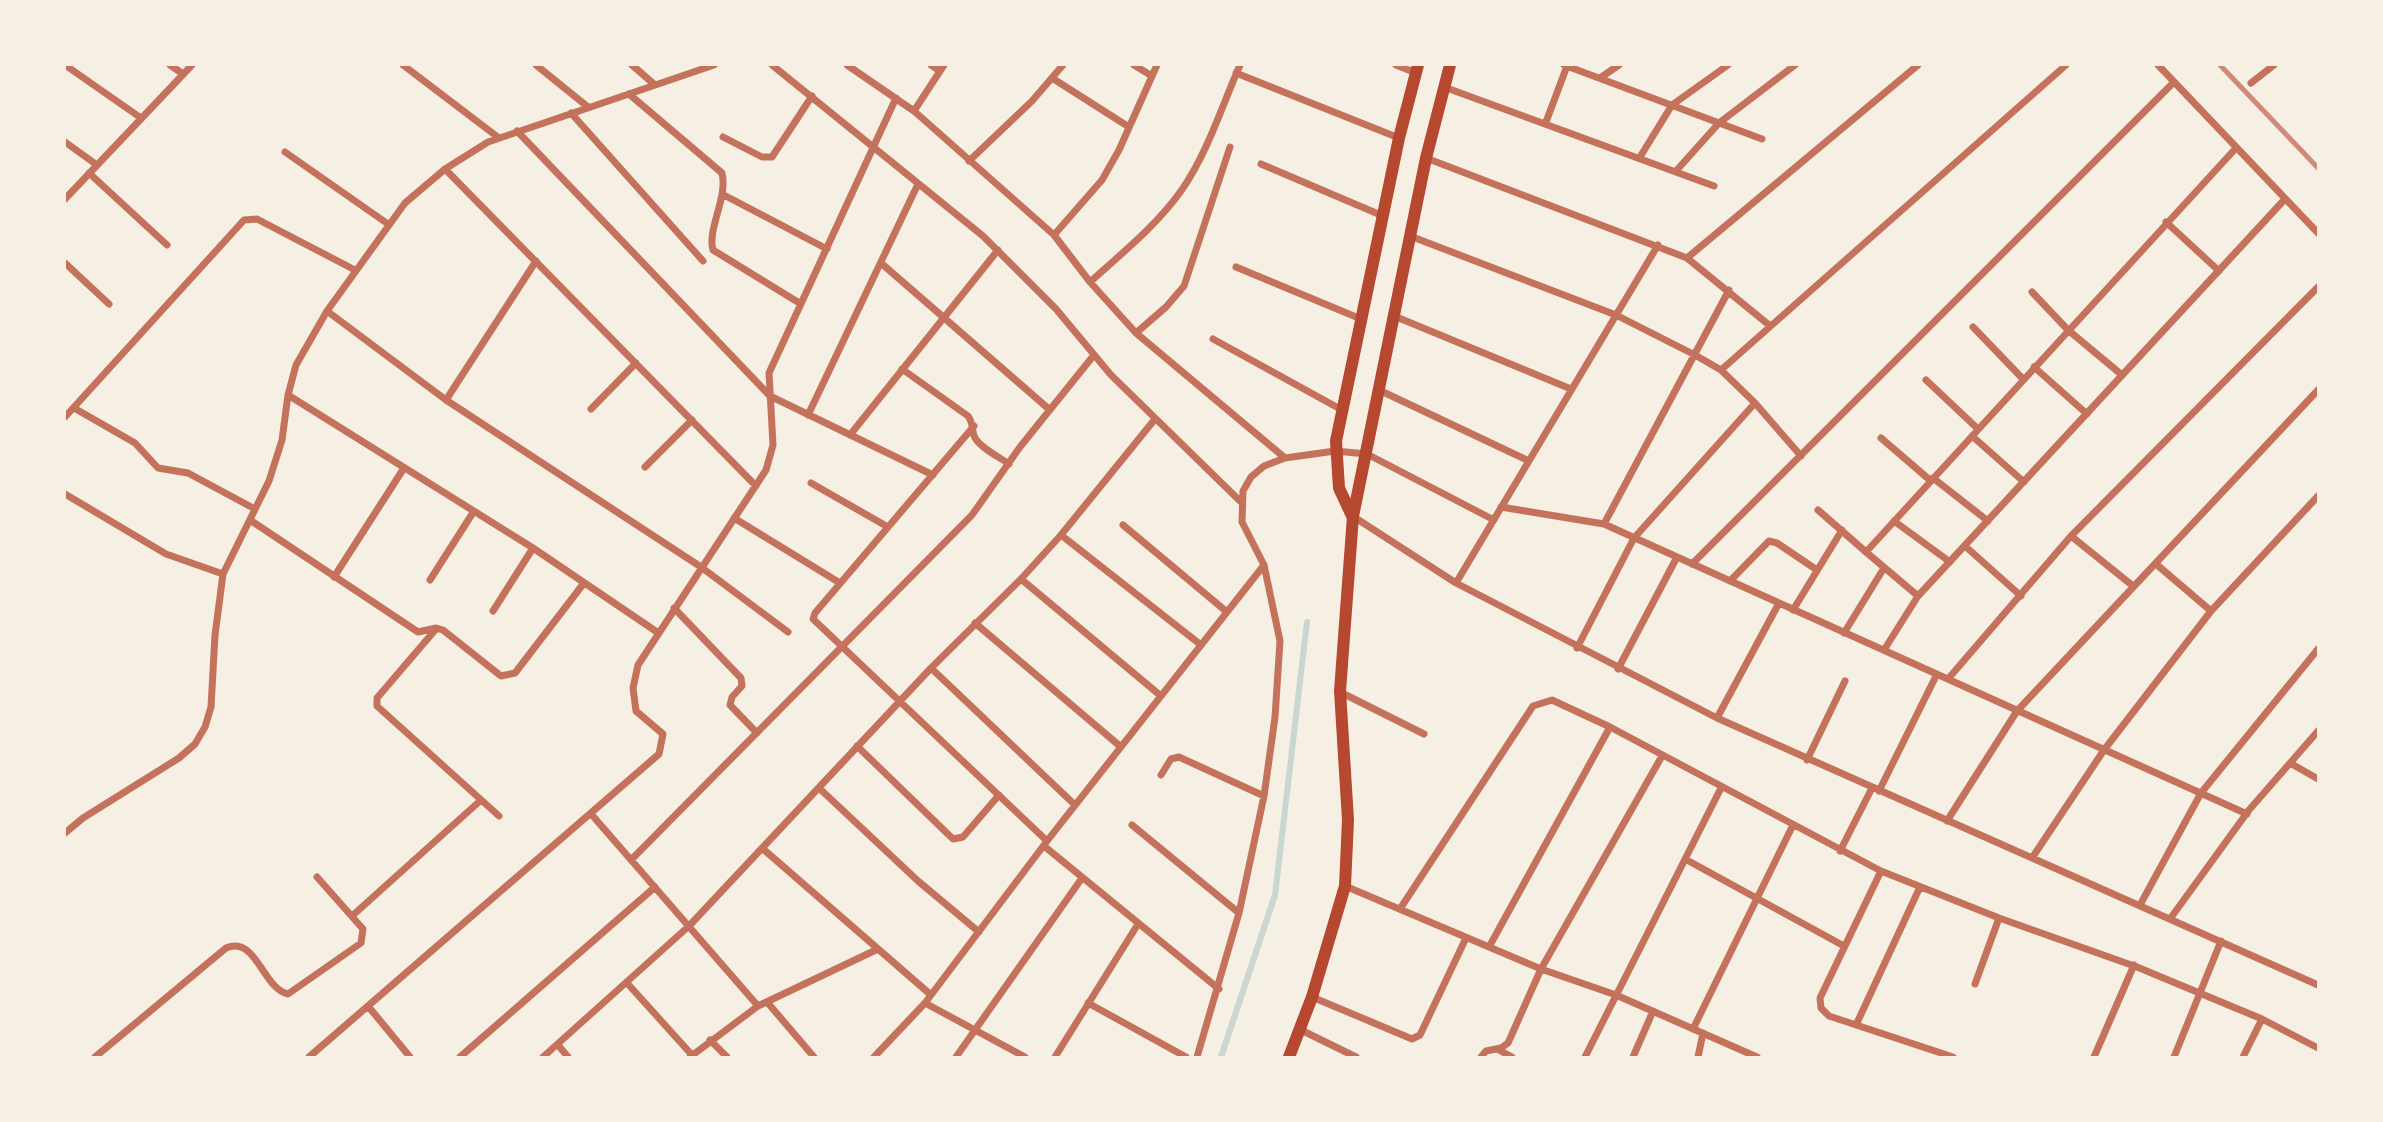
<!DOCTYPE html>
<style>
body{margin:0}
#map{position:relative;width:2383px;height:1122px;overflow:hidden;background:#f6efe4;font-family:"Alegreya Sans",sans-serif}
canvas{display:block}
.frame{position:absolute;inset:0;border:66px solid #f6efe4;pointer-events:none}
</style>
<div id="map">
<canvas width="2383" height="1122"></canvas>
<div class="frame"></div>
</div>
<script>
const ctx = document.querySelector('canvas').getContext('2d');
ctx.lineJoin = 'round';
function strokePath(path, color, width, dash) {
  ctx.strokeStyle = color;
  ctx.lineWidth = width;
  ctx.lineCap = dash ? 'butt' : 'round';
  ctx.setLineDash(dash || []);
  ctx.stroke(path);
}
const stream = new Path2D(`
 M 1221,1057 L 1275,895 L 1307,622`);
const minor = new Path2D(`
 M 65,65 L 141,118
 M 170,65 L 183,74
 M 403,65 L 499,138
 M 536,65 L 588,107
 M 632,65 L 655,85
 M 772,65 L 983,236 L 1056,309 L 1111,375 L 1240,501
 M 847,65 L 914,111 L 1054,235 L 1090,282 L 1136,333 L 1285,458
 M 931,65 L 940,71
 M 1134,65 L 1152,76
 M 1396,65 L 1416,73
 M 1564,65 L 1762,139
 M 2158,65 L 2318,233
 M 1236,73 L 1399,138
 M 1052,78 L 1129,127
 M 1600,78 L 1619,65
 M 2251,83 L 2274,65
 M 1444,87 L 1714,186
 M 629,94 L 722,173 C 728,198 707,229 713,250 L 801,304
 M 914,111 L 944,65
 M 571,113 L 703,261
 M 1546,122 L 1567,66
 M 517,131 L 770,396 L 933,475
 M 723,137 L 762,157 L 772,157 L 812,96
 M 65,142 L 97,165
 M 285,152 L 388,224
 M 1640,157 L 1672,105 L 1728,65
 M 1426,158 L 1687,258 L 1769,325
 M 969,161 L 1032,101 L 1063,65
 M 1261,164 L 1383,216
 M 445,169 L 756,486
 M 1676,171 L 1719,123 L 1795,65
 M 89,173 L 167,245
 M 722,194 L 827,249
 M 65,199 L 192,65
 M 2166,222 L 2219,271
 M 1054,235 L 1102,180 L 1119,150 L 1157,65
 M 1410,236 L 1616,315 L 1695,355 L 1721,370 L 1755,403 L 1801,456
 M 1687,258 L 1918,65
 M 65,263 L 109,304
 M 881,263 L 1050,410
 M 1236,267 L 1361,319
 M 1090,282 C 1122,253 1156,226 1181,191 C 1207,154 1222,106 1240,65
 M 2032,292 L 2068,330 L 2122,375
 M 327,311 L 446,400 L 701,567 L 788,632
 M 1394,316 L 1571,389
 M 1973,327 L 2023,379
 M 1136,333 L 1166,307 L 1184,286 L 1230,147
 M 1213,339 L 1342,410
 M 2034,367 L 2087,414
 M 902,369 L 968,416 C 974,424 971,430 975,438 C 981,448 999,457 1009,464
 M 1721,370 L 2066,65
 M 1926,380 L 1978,429
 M 1379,390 L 1529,461
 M 288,395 L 533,548 L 657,632
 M 446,400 L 536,261
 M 74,408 L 135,443 L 158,468 L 188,473 L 255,509
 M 591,409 L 636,363
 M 808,415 L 918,184
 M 65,417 L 244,220 L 257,219 L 355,270
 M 974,426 L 815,613 L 813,619 L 1047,841
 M 850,435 L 998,250
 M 1972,436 L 2024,482
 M 1881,438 L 1931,481
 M 645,467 L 692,420
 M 1933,478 L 1988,521
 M 811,483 L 888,527
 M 65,494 L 166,554 L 223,574
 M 1501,507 L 1604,524 L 2247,814
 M 1818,510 L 1866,552 L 2236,148
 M 1354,517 L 1456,583 L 1717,718 L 2318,985
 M 734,518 L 840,583
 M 250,520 L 418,632 L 436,628 L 443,630 L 501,676 L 515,673 L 584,583
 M 1894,521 L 1950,562
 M 1604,524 L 1729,290
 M 1123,525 L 1227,612
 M 1061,535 L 1201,645
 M 2071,536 L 2133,586
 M 1965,546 L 2021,596
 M 1866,552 L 1918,596
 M 1692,564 L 2174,82
 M 2156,564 L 2211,611
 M 334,577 L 404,468
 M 1021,579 L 1161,696
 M 430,580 L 474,511
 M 1730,581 L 1769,541 L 1777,543 L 1817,570
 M 1456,583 L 1658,245
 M 674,608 L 741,678 L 742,686 L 732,697 L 730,705 L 757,733
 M 1793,610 L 1842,530
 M 493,611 L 533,548
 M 975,623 L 1121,747
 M 436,629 L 377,698 L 377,706 L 499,816
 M 1844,633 L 1884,568
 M 1577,648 L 1634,538 L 1755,403
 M 1884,650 L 1918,596 L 2285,199
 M 931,668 L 1075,805
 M 1618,669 L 1677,557
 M 1948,679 L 2071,536 L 2318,287
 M 1340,692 L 1424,734
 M 1717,718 L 1779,603
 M 857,746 L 953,839 L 963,837 L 999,795
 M 1807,760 L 1845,681
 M 2290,763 L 2318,779
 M 1161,775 L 1171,759 L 1179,757 L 1264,796
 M 819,788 L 918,881 L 979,932
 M 1879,791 L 1937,674
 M 592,815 L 758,1006
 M 1947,821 L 2017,711 L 2318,390
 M 1132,825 L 1239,913
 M 65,833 L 83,818 L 179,758 L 195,744 L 205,727 L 211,707 L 215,635 L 223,574 L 269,481 L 282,440 L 288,395 L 296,365 L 327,311 L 405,203 L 445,169 L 488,142 L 714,65
 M 1044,846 L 1219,989
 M 762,848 L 931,995
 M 1840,851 L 1872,788
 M 2032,858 L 2104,750 L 2211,611 L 2318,496
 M 1685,859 L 1844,946
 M 631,860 L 972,515 L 1020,447 L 1094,355
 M 1881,871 L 1820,998 L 1821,1008 L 1829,1016 L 1953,1057
 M 1345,886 L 1541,969 L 1616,995 L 1757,1057
 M 2140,905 L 2201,793 L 2318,649
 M 1400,909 L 1533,706 L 1552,700 L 1610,727 L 1881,871 L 1999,918 L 2137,967 L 2262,1019 L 2318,1048
 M 352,916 L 481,800
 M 2170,919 L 2249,810 L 2318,731
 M 1489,947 L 1610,727
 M 627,983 L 692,1055
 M 1975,984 L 1999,918
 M 1312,997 L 1412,1039 L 1420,1035 L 1466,938
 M 767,1002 L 814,1057
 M 925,1003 L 1025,1057
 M 1088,1003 L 1186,1057
 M 368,1006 L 410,1057
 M 1856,1025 L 1920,887
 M 1299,1029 L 1356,1057
 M 1693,1029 L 1792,827
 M 710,1040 L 727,1057
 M 558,1045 L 568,1057
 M 1497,1049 L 1512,1057
 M 95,1057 L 226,948 C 256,935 263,989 288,994 L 361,943 L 363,929 L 317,877
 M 309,1057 L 659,754 L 663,734 L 636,711 L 633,688 L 638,665 L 766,470 L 773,445 L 769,373 L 896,98
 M 460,1057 L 655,887
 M 543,1057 L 689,926 L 931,668 L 1021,579 L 1061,535 L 1155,419
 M 690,1057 L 758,1006 L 878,949
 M 874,1057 L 925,1003 L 1047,841 L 1264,565
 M 956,1057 L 1082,878
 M 1055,1057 L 1138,924
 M 1197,1057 L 1239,913 L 1264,796 L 1275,717 L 1280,641 L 1264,565 L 1242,522 L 1243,491 L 1251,477 L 1264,466 L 1285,458 L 1335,451 L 1367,454 L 1494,520
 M 1481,1057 L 1486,1051 L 1501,1048 L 1508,1043 L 1541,969 L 1662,756
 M 1585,1057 L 1721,788
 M 1633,1057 L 1653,1011
 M 1698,1057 L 1703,1033
 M 2094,1057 L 2134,965
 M 2174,1057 L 2221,941
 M 2243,1057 L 2262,1019`);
const secondary = new Path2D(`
 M 1352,516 L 1339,488 L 1336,441 L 1399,138 L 1418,65
 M 1289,1057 L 1312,997 L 1345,886 L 1348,820 L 1340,691 L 1353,516 L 1426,158 L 1450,65`);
const rail = new Path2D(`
 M 2220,65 L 2318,168`);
strokePath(stream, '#c9d6d2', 6);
strokePath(minor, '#c5725c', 7);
strokePath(secondary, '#b5482f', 12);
strokePath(rail, '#cf8b77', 5);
</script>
